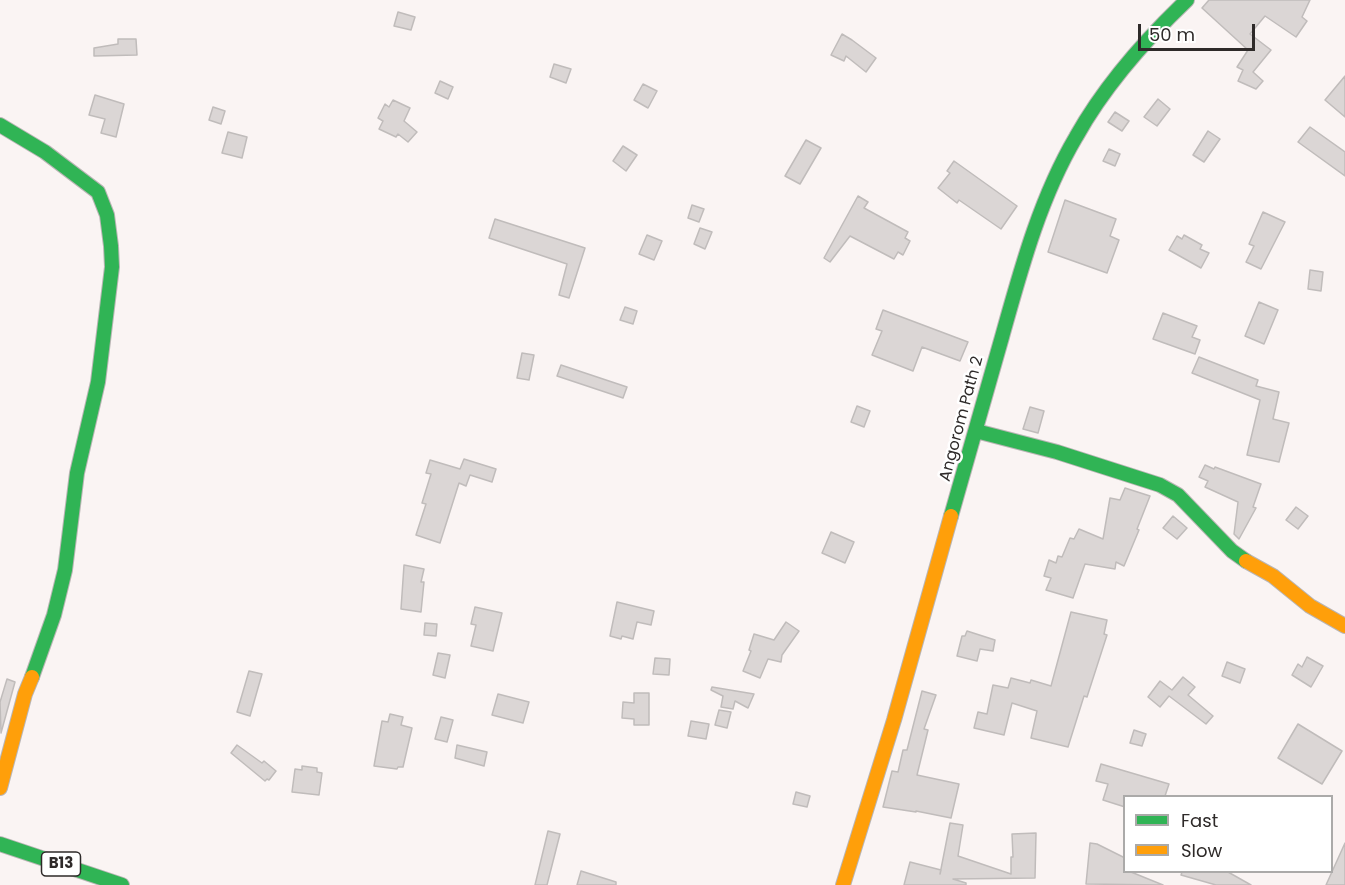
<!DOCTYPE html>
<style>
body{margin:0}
#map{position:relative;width:1345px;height:885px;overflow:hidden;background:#faf4f3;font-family:Poppins,sans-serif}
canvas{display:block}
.legend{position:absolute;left:1123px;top:795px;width:210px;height:78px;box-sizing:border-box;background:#fff;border:2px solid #abaaa9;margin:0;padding:8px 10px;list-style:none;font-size:18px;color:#2e2a29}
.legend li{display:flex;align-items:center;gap:12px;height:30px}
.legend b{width:30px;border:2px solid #abaaa9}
.scale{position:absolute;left:1138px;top:24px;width:117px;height:27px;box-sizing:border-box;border:3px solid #2e2a29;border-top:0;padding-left:8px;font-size:18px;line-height:21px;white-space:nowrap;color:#2e2a29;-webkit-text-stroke:4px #fff;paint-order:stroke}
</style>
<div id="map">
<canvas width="1345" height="885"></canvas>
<ul class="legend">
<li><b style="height:8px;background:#30b455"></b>Fast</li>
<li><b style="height:8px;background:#ff9f0a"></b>Slow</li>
</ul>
<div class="scale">50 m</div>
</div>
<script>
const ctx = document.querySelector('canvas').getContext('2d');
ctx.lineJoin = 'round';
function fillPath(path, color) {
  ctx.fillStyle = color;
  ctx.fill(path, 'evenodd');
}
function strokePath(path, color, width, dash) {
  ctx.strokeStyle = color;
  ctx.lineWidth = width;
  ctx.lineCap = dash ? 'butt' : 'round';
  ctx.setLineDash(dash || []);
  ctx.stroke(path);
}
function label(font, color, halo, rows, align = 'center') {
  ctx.font = font + ' Poppins,sans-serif';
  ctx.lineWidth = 5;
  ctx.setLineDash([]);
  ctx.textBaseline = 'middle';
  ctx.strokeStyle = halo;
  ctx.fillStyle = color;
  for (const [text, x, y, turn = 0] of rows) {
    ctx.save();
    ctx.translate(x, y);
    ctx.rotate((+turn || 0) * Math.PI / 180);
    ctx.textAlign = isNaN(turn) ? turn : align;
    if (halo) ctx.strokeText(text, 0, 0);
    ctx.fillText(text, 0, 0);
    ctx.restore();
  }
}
const building = new Path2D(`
 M 1209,0 L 1310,0 L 1302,17 L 1307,21 L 1296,37 L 1265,16 L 1250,34 L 1271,50 L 1253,72 L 1263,81 L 1256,89 L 1238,81 L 1243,70 L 1237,67 L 1248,50 L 1202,8 Z
 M 398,12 L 415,17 L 411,30 L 394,26 Z
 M 842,34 L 852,40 L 876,58 L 866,72 L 846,56 L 844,61 L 831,55 Z
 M 118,39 L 136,39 L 137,55 L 94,56 L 94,48 L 118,44 Z
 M 554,64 L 571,69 L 566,83 L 550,77 Z
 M 1345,76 L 1345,117 L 1325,100 Z
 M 440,81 L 453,87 L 448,99 L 435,93 Z
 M 643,84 L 657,91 L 648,108 L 634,100 Z
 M 95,95 L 124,104 L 116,137 L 101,133 L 105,119 L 89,115 Z
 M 1158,99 L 1170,109 L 1157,126 L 1144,117 Z
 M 393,100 L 410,108 L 404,121 L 417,132 L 408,142 L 398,134 L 396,137 L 379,129 L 383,121 L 378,118 L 385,104 L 389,107 Z
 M 213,107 L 225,111 L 221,124 L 209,120 Z
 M 1115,112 L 1129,121 L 1122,131 L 1108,122 Z
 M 1310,127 L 1345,152 L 1345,176 L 1298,142 Z
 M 1208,131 L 1220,139 L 1204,162 L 1193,155 Z
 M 228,132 L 247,137 L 242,158 L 222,153 Z
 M 806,140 L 821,148 L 800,184 L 785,176 Z
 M 623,146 L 637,155 L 626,171 L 613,161 Z
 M 1109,149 L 1120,154 L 1115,166 L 1103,161 Z
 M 954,161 L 1017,206 L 1001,229 L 959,200 L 957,203 L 938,188 L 950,173 L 947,171 Z
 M 858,196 L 868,202 L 864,208 L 908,232 L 905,238 L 910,241 L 903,255 L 898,252 L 894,259 L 850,236 L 830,262 L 824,258 Z
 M 1065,200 L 1116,219 L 1110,236 L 1119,240 L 1107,273 L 1048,252 Z
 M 692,205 L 704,209 L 699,222 L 688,218 Z
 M 1263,212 L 1285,222 L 1261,269 L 1246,262 L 1254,246 L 1249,244 Z
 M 495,219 L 585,248 L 569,298 L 559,295 L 567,264 L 489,238 Z
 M 700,228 L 712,232 L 705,249 L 694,244 Z
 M 647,235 L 662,241 L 654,260 L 639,254 Z
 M 1184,235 L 1202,245 L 1200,249 L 1209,253 L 1201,268 L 1169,250 L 1177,236 L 1182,239 Z
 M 1310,270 L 1323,272 L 1321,291 L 1308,289 Z
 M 1259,302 L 1278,310 L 1264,344 L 1245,336 Z
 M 625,307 L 637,311 L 633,324 L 620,320 Z
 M 883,310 L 968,342 L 960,361 L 922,347 L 913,371 L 872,355 L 882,331 L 876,329 Z
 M 1163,313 L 1197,326 L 1192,337 L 1200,340 L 1195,354 L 1153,339 Z
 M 522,353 L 534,355 L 529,380 L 517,378 Z
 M 1199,357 L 1258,380 L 1256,386 L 1279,392 L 1273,419 L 1289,423 L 1279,462 L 1247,455 L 1260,400 L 1192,373 Z
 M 561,365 L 627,387 L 623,398 L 557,376 Z
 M 857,406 L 870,411 L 864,427 L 851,422 Z
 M 1030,407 L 1044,411 L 1038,433 L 1023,429 Z
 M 464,459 L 496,469 L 492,482 L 470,475 L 466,486 L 459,483 L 440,543 L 416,535 L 426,504 L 422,503 L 431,474 L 426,473 L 430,460 L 460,469 Z
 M 1205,465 L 1214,469 L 1215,467 L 1261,484 L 1253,507 L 1256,508 L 1239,539 L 1234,534 L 1238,502 L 1205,487 L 1208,481 L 1199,477 Z
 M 1125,488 L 1150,496 L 1137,529 L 1139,530 L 1124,566 L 1116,562 L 1115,569 L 1085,564 L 1073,598 L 1046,590 L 1051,578 L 1044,576 L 1049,560 L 1056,563 L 1058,556 L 1062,557 L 1070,538 L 1074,539 L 1079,529 L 1103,539 L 1110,498 L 1120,500 Z
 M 1296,507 L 1308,516 L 1298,529 L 1286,520 Z
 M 1173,516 L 1187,528 L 1177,539 L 1163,528 Z
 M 831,532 L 854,542 L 845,563 L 822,553 Z
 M 404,565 L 424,569 L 421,582 L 424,582 L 421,612 L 401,609 Z
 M 617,602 L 654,611 L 651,625 L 637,622 L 633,639 L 622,636 L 621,639 L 610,636 Z
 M 475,607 L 502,613 L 493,651 L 471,646 L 476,625 L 471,624 Z
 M 1071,612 L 1107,620 L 1104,634 L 1107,635 L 1087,697 L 1084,696 L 1068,747 L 1031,738 L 1037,711 L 1012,703 L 1004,735 L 974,728 L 978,712 L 987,714 L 993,685 L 1008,688 L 1011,678 L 1030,683 L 1031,680 L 1051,686 Z
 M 786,622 L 799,631 L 782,655 L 781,662 L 768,659 L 760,678 L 743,671 L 751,651 L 749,650 L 754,634 L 774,640 Z
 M 425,623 L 437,624 L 436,636 L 424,635 Z
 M 967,631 L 995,640 L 993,651 L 980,649 L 977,661 L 957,656 L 962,636 L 965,636 Z
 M 438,653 L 450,655 L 445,678 L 433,675 Z
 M 1307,657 L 1323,666 L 1311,687 L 1292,675 L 1298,664 L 1302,667 Z
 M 655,658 L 670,659 L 669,675 L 653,674 Z
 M 1227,662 L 1245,669 L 1240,683 L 1222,676 Z
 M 249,671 L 262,674 L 250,716 L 237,712 Z
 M 1183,677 L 1195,687 L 1188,695 L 1213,716 L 1206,724 L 1169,696 L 1160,707 L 1148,697 L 1160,681 L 1172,690 Z
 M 7,679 L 15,682 L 1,733 L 0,702 Z
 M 712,687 L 754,694 L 748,708 L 735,701 L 733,709 L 721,707 L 723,696 L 711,690 Z
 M 922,691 L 936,695 L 924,729 L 928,730 L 917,775 L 959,784 L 951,818 L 916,811 L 916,812 L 883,807 L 892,771 L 898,772 L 903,750 L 907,750 Z
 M 634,693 L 649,693 L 649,725 L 634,725 L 634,719 L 622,718 L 623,702 L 634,703 Z
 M 498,694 L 529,702 L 523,723 L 492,715 Z
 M 719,710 L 731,712 L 727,728 L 715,725 Z
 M 390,714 L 403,717 L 401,725 L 412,728 L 403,767 L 398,767 L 397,769 L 374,766 L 382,721 L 388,722 Z
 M 441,717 L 453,720 L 447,742 L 435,739 Z
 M 691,721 L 709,724 L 706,739 L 688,736 Z
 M 1298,724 L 1342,751 L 1322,784 L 1278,758 Z
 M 1134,730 L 1146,734 L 1142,746 L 1130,743 Z
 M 237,745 L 262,763 L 264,761 L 276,771 L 269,780 L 267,779 L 265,781 L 231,753 Z
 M 457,745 L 487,752 L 484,766 L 455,758 Z
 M 1101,764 L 1169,784 L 1165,796 L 1125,796 L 1125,807 L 1103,800 L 1108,784 L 1096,781 Z
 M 302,766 L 317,768 L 317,772 L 322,773 L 319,795 L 292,792 L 295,769 L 302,770 Z
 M 796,792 L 810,796 L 807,807 L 793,804 Z
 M 950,823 L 963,825 L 958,856 L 1011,874 L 1011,857 L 1013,857 L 1012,834 L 1036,833 L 1035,878 L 953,879 L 966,883 L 966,885 L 904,885 L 910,862 L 941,870 L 940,874 Z
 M 548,831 L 560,834 L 547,885 L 535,885 Z
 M 1090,843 L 1097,844 L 1125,858 L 1125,872 L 1131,872 L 1163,885 L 1086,884 Z
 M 1345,843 L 1345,885 L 1326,885 Z
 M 581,871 L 616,882 L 616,885 L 577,885 Z
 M 1182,872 L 1228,872 L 1251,885 L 1216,885 L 1181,875 Z`);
const fast = new Path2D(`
 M 0,125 L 45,152 L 98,192 L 107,215 L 111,246 L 112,267 L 98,382 L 77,473 L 65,570 L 54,615 L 32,677
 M 976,431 L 1057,452 L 1160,485 L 1178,495 L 1232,551 L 1246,561
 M 951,516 C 968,456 985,396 1002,337 C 1021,269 1040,198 1076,137 C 1105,85 1144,41 1187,0
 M 0,844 L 122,885`);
const slow = new Path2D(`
 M 1246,561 L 1273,576 L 1310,606 L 1345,626
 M 0,788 L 25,694 L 32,677
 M 843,885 L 894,720 L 951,516`);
const shields = [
 [61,864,39]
];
const shieldNames = [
 ["B13",61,864]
];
const streetNames = [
 ["Angorom Path 2",962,419,-75]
];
fillPath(building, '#dbd6d5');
strokePath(building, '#c0bcbb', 1.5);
strokePath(fast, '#b9b5b4', 16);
strokePath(slow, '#b9b5b4', 16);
strokePath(fast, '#30b455', 14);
strokePath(slow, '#ff9f0a', 14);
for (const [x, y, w] of shields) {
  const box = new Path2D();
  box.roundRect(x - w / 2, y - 12, w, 24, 4.5);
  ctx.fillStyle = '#fff';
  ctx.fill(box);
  strokePath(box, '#2e2a29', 1.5);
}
label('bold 15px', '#2e2a29', null, shieldNames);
label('16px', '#2e2a29', '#fff', streetNames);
</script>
